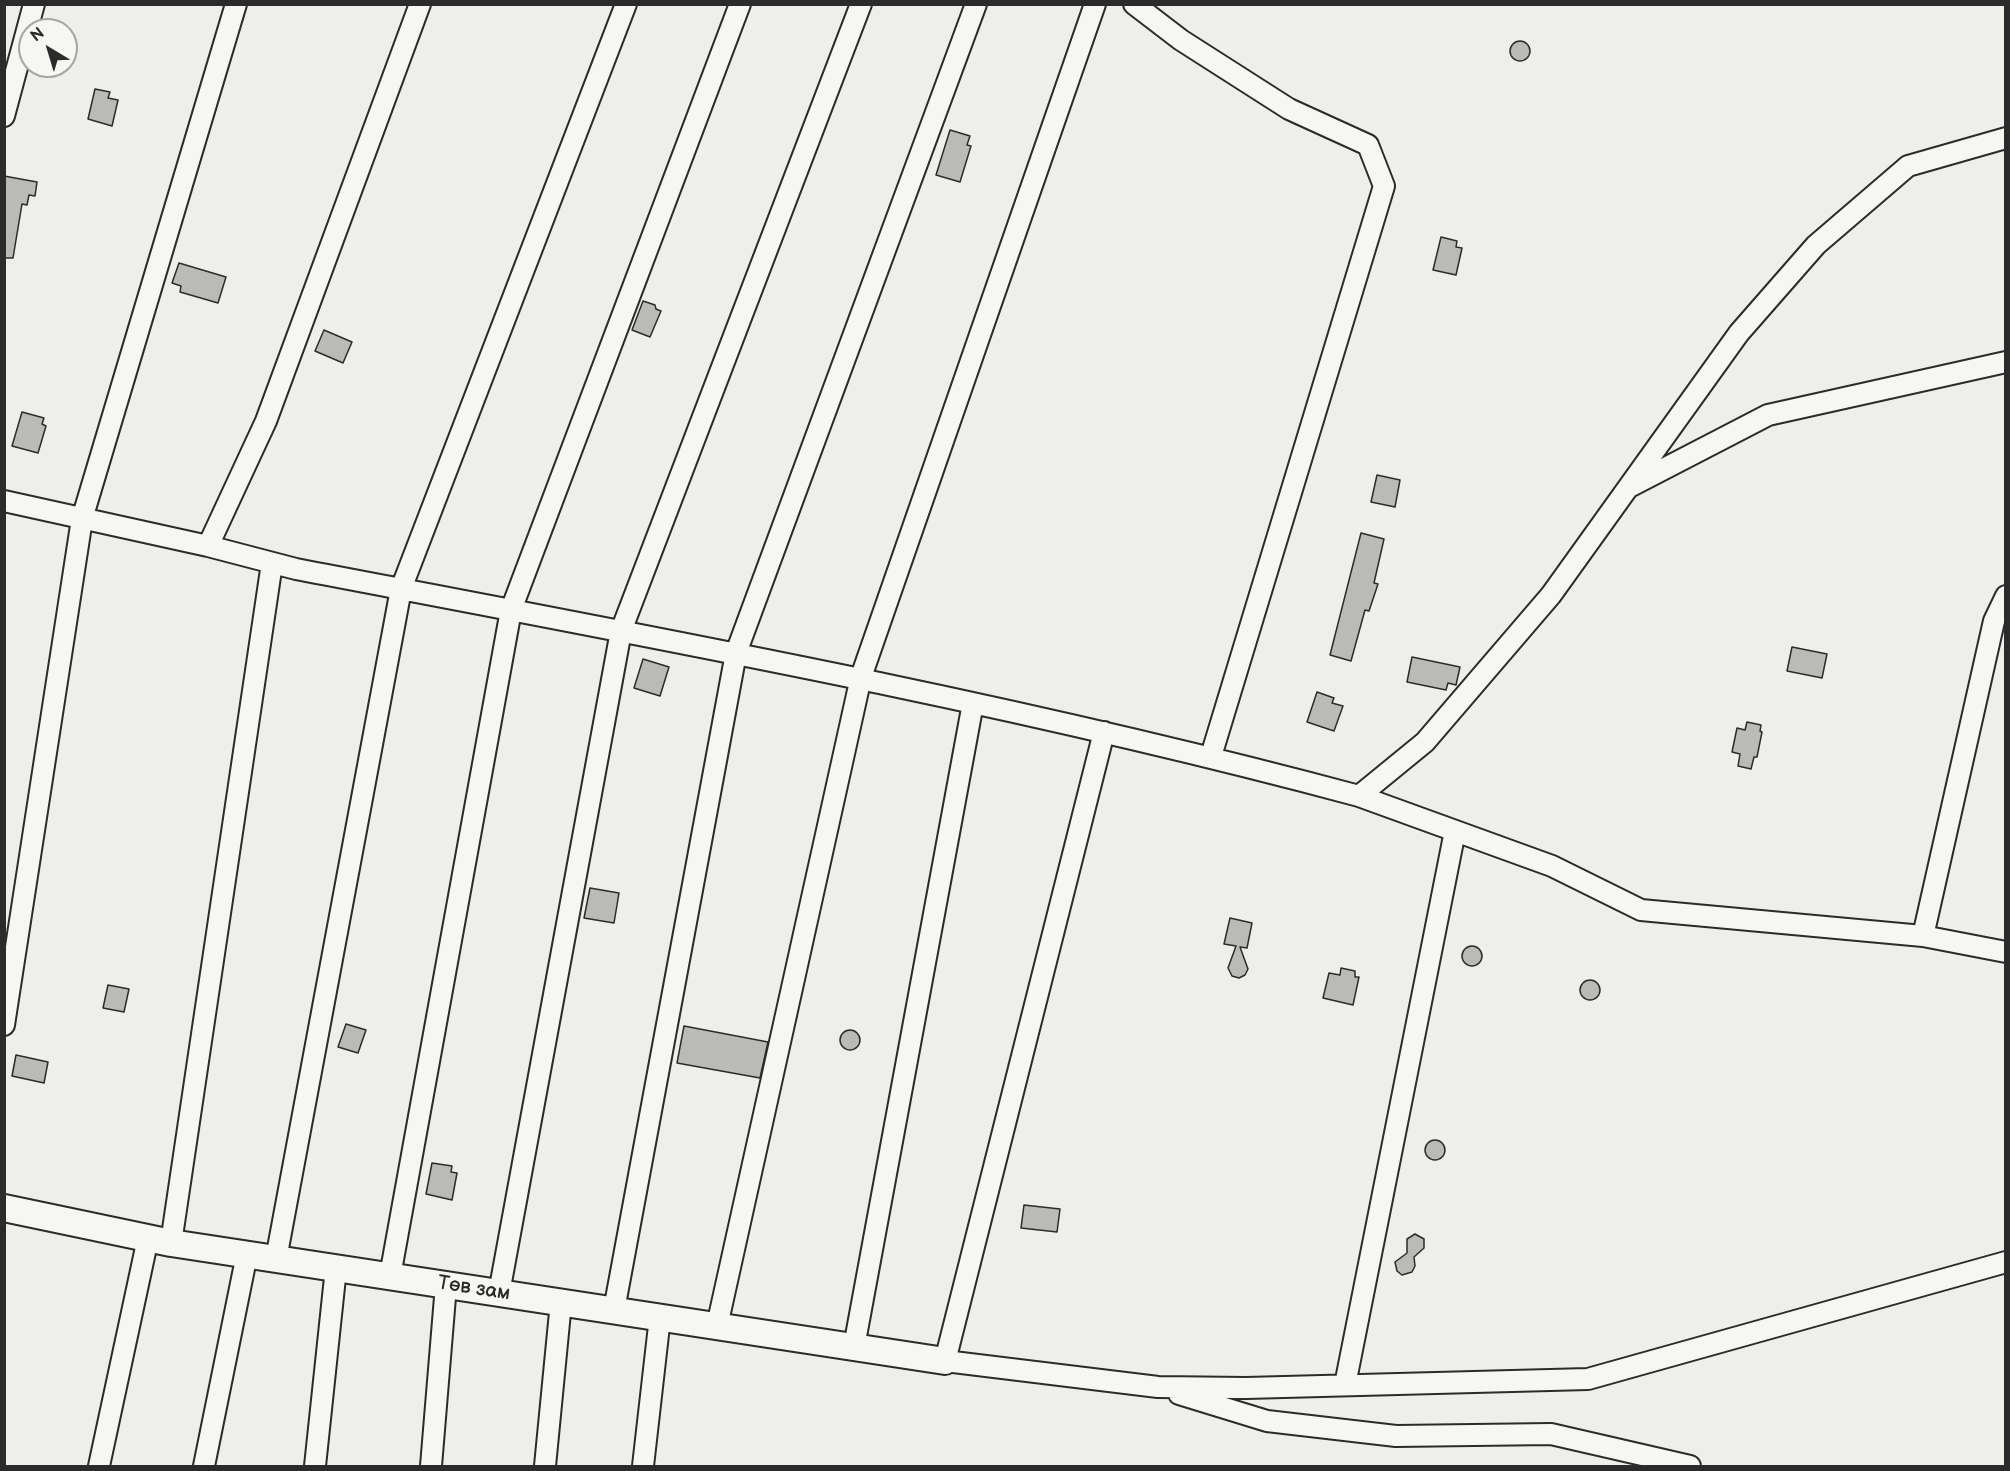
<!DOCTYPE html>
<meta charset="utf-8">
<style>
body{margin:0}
#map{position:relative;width:2010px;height:1471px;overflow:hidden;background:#eeeeea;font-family:"Balsamiq Sans",sans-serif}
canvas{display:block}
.frame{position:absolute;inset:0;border:6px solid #2b2b2b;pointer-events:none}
.north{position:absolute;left:18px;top:18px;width:60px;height:60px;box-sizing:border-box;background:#f6f6f2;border:2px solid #a5a5a2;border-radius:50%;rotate:322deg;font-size:16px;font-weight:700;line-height:24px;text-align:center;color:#2b2b2b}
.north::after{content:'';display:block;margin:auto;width:21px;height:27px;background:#2b2b2b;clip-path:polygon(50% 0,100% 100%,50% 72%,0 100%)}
</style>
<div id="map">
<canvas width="2010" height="1471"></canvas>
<div class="frame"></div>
<div class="north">N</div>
</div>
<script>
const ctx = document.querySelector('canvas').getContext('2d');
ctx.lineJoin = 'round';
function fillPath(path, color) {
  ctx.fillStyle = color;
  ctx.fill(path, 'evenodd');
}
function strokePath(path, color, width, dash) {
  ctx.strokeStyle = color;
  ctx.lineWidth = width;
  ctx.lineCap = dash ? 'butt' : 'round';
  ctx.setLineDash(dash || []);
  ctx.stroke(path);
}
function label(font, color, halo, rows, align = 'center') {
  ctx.font = font + ' "Balsamiq Sans",sans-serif';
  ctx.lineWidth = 5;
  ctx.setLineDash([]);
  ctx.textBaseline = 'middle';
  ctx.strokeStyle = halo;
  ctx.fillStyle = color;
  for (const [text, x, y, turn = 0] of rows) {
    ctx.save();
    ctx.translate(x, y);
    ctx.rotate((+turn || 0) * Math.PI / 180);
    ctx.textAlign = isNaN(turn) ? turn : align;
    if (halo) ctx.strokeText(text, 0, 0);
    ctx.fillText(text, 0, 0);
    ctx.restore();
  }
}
const building = new Path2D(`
 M1510 51a10 10 0 1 1 20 0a10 10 0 1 1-20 0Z
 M 95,89 L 110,92 L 108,98 L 118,100 L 112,126 L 88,119 Z
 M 950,130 L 970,136 L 967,145 L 971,146 L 960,182 L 936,175 Z
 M 4,176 L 37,182 L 35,196 L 29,195 L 27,205 L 22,204 L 13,258 L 4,258 Z
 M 1441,237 L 1457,241 L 1456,247 L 1462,248 L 1456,275 L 1433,270 Z
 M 179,263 L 226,277 L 218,303 L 180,292 L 181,286 L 172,283 Z
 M 643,301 L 655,305 L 656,309 L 661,311 L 650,337 L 632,330 Z
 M 324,330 L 352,342 L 343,363 L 315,351 Z
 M 22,412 L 44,418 L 42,424 L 46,426 L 38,453 L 12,446 Z
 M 1377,475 L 1400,480 L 1395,507 L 1371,502 Z
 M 1361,533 L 1384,539 L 1374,583 L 1378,584 L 1369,611 L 1365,610 L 1351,661 L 1330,655 Z
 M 1792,647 L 1827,654 L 1822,678 L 1787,671 Z
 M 1412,657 L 1460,667 L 1456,685 L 1448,683 L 1446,690 L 1407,682 Z
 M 643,659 L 669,667 L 660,696 L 634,688 Z
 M 1317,692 L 1334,698 L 1332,703 L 1343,706 L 1334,731 L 1307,722 Z
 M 1747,722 L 1761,725 L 1760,731 L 1762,732 L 1757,757 L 1754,757 L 1751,769 L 1738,766 L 1740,754 L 1732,752 L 1737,728 L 1745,730 Z
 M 590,888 L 619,893 L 614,923 L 584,918 Z
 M 1230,918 L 1252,923 L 1247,948 L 1240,947 L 1248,969 L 1245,975 L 1239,978 L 1232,976 L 1228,968 L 1236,946 L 1224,944 Z
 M1462 956a10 10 0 1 1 20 0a10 10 0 1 1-20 0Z
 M 1341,968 L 1355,971 L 1355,977 L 1359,977 L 1353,1005 L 1323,998 L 1329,973 L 1340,975 Z
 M1580 990a10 10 0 1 1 20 0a10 10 0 1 1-20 0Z
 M 108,985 L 129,989 L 124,1012 L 103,1008 Z
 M 346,1024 L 366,1030 L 358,1053 L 338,1047 Z
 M 684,1026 L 768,1042 L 760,1078 L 677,1063 Z
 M840 1040a10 10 0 1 1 20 0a10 10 0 1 1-20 0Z
 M 16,1055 L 48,1062 L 44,1083 L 12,1076 Z
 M1425 1150a10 10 0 1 1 20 0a10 10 0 1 1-20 0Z
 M 432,1163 L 452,1166 L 451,1172 L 457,1173 L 452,1200 L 426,1194 Z
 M 1024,1205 L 1060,1209 L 1057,1232 L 1021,1228 Z
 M 1415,1234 L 1424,1239 L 1424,1248 L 1414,1257 L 1415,1266 L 1412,1272 L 1402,1275 L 1397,1271 L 1395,1262 L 1407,1253 L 1407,1239 Z`);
const minor = new Path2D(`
 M 1134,4 L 1181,40 L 1289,109 L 1368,145 L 1384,186 L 1211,756
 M 4,116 L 34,4
 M 1629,487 L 1768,415 L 2006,362
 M 4,501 L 208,546 L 296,569 C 652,637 1009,702 1359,796 L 1425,742 L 1551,595 L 1739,333 L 1816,245 L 1908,166 L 2006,138
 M 208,546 L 266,421 L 420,4
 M 1104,732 L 945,1361 L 1158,1387 L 1246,1388 L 1588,1379 L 2006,1262
 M 1359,796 L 1552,866 L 1641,910 L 1923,936 L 2006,952
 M 1923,936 L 1994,621 L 2006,596
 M 4,1025 L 82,519 L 236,4
 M 171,1243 L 272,563
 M 276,1259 L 401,589 L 626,4
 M 390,1276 L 511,610 L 740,4
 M 499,1293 L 621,631 L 861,4
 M 614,1310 L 736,653 L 976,4
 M 717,1326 L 861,677 L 1095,4
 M 854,1347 L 973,703
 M 1345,1385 L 1455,831
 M 1179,1394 L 1267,1421 L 1396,1436 L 1551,1434 L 1690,1466
 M 99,1466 L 148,1238
 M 204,1466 L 247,1254
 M 315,1466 L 336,1268
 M 431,1466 L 446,1285
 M 545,1466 L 561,1302
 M 643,1466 L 660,1317`);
const tertiary = new Path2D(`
 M 4,1208 L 171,1243 L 945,1361`);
const streetNames = [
 ["Төв зам",474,1289,9]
];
fillPath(building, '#babab7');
strokePath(building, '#2b2b2b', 1.5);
strokePath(minor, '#2b2b2b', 24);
strokePath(tertiary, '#2b2b2b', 30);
strokePath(minor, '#f6f6f2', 20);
strokePath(tertiary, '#f6f6f2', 26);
label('20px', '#2b2b2b', '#f6f6f2', streetNames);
</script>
